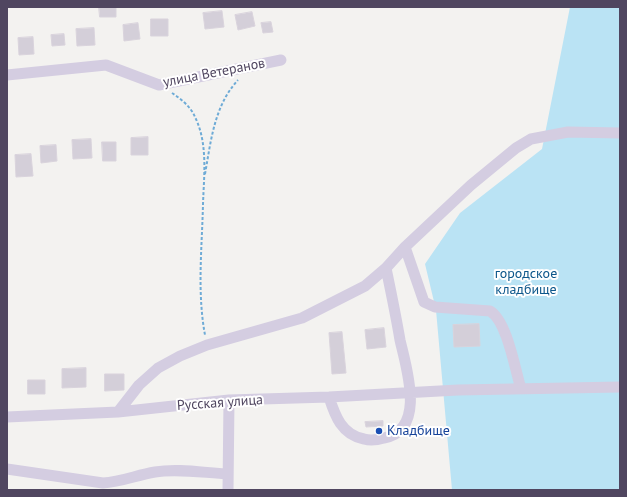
<!DOCTYPE html>
<meta charset="utf-8">
<style>
body{margin:0}
#map{position:relative;width:627px;height:497px;overflow:hidden;background:#f3f2f0;font-family:"PT Sans",sans-serif}
canvas{display:block}
.frame{position:absolute;inset:0;border:8px solid #504660;pointer-events:none}
</style>
<div id="map">
<canvas width="627" height="497"></canvas>
<div class="frame"></div>
</div>
<script>
const ctx = document.querySelector('canvas').getContext('2d');
ctx.lineJoin = 'round';
function fillPath(path, color) {
  ctx.fillStyle = color;
  ctx.fill(path, 'evenodd');
}
function strokePath(path, color, width, dash) {
  ctx.strokeStyle = color;
  ctx.lineWidth = width;
  ctx.lineCap = dash ? 'butt' : 'round';
  ctx.setLineDash(dash || []);
  ctx.stroke(path);
}
function label(font, color, halo, rows, align = 'center') {
  ctx.font = font + ' "PT Sans",sans-serif';
  ctx.lineWidth = 4;
  ctx.setLineDash([]);
  ctx.textBaseline = 'middle';
  ctx.strokeStyle = halo;
  ctx.fillStyle = color;
  for (const [text, x, y, turn = 0] of rows) {
    ctx.save();
    ctx.translate(x, y);
    ctx.rotate((+turn || 0) * Math.PI / 180);
    ctx.textAlign = isNaN(turn) ? turn : align;
    if (halo) ctx.strokeText(text, 0, 0);
    ctx.fillText(text, 0, 0);
    ctx.restore();
  }
}
const green = new Path2D(`
 M 570,7 L 620,7 L 620,490 L 452,490 L 436,310 L 425,264 L 460,213 L 542,149 Z`);
const building = new Path2D(`
 M 99,7 L 116,7 L 116,17 L 100,17 Z
 M 222,11 L 224,27 L 205,29 L 203,13 Z
 M 252,12 L 255,26 L 238,30 L 235,15 Z
 M 151,19 L 168,19 L 168,36 L 151,36 Z
 M 271,22 L 273,32 L 263,33 L 261,23 Z
 M 138,23 L 140,39 L 124,41 L 123,25 Z
 M 94,28 L 95,45 L 77,46 L 76,29 Z
 M 64,34 L 65,45 L 52,46 L 51,35 Z
 M 33,37 L 34,54 L 19,55 L 18,38 Z
 M 148,137 L 148,155 L 131,155 L 131,138 Z
 M 91,139 L 92,158 L 73,159 L 72,140 Z
 M 102,142 L 116,142 L 116,161 L 103,161 Z
 M 56,145 L 57,161 L 41,163 L 40,146 Z
 M 31,154 L 33,176 L 16,177 L 15,155 Z
 M 479,324 L 480,346 L 454,347 L 453,325 Z
 M 384,328 L 386,347 L 367,349 L 365,330 Z
 M 342,332 L 346,373 L 332,374 L 329,333 Z
 M 86,368 L 86,387 L 62,388 L 62,369 Z
 M 105,374 L 124,374 L 124,390 L 105,391 Z
 M 28,380 L 45,380 L 45,394 L 28,394 Z
 M 383,421 L 383,426 L 366,427 L 365,422 Z`);
const path = new Path2D(`
 M 172,93 C 181,99 191,107 195,117 C 208,143 204,175 203,204 C 202,248 197,292 205,335
 M 205,174 C 211,141 214,106 238,80`);
const minor = new Path2D(`
 M 7,75 L 106,65 L 159,85 L 281,60
 M 405,247 L 424,302 L 435,307 L 490,311 C 507,321 515,369 521,389
 M 329,397 C 335,416 342,435 364,439 C 371,441 377,440 384,438 C 427,430 406,367 400,340 C 396,316 391,292 386,268
 M 118,412 L 139,385 L 158,368 L 180,356 L 207,345 L 302,318 L 365,286 L 386,268 L 405,247 L 471,185 L 516,148 L 531,139 L 568,132 L 620,133
 M 7,417 L 118,412 L 229,400 L 329,397 L 458,390 L 620,387
 M 7,469 L 103,483 C 121,482 137,475 155,472 C 178,468 205,473 228,474
 M 228,490 L 229,400`);
const markers = [
 [379,431,4,"#1a4fb4"]
];
const streetNames = [
 ["улица Ветеранов",214,73,-11],
 ["Русская улица",220,403,-4]
];
const parkNames = [
 ["городское",526,274],
 ["кладбище",526,290]
];
const transitNames = [
 ["Кладбище",387,431]
];
fillPath(green, '#bae3f4');
fillPath(building, '#d4cfd9');
strokePath(building, '#d9d3dc', 1);
strokePath(path, '#6eabd6', 2, [3, 2]);
strokePath(minor, '#d4cde1', 11);
for (const [x, y, r, color] of markers) {
  const dot = new Path2D();
  dot.arc(x, y, r, 0, 2 * Math.PI);
  ctx.fillStyle = color;
  ctx.fill(dot);
  strokePath(dot, '#fff', 1.5);
}
label('14px', '#504660', '#fff', streetNames);
label('14px', '#0d578b', '#fff', parkNames);
label('14px', '#164399', '#fff', transitNames, 'left');
</script>
